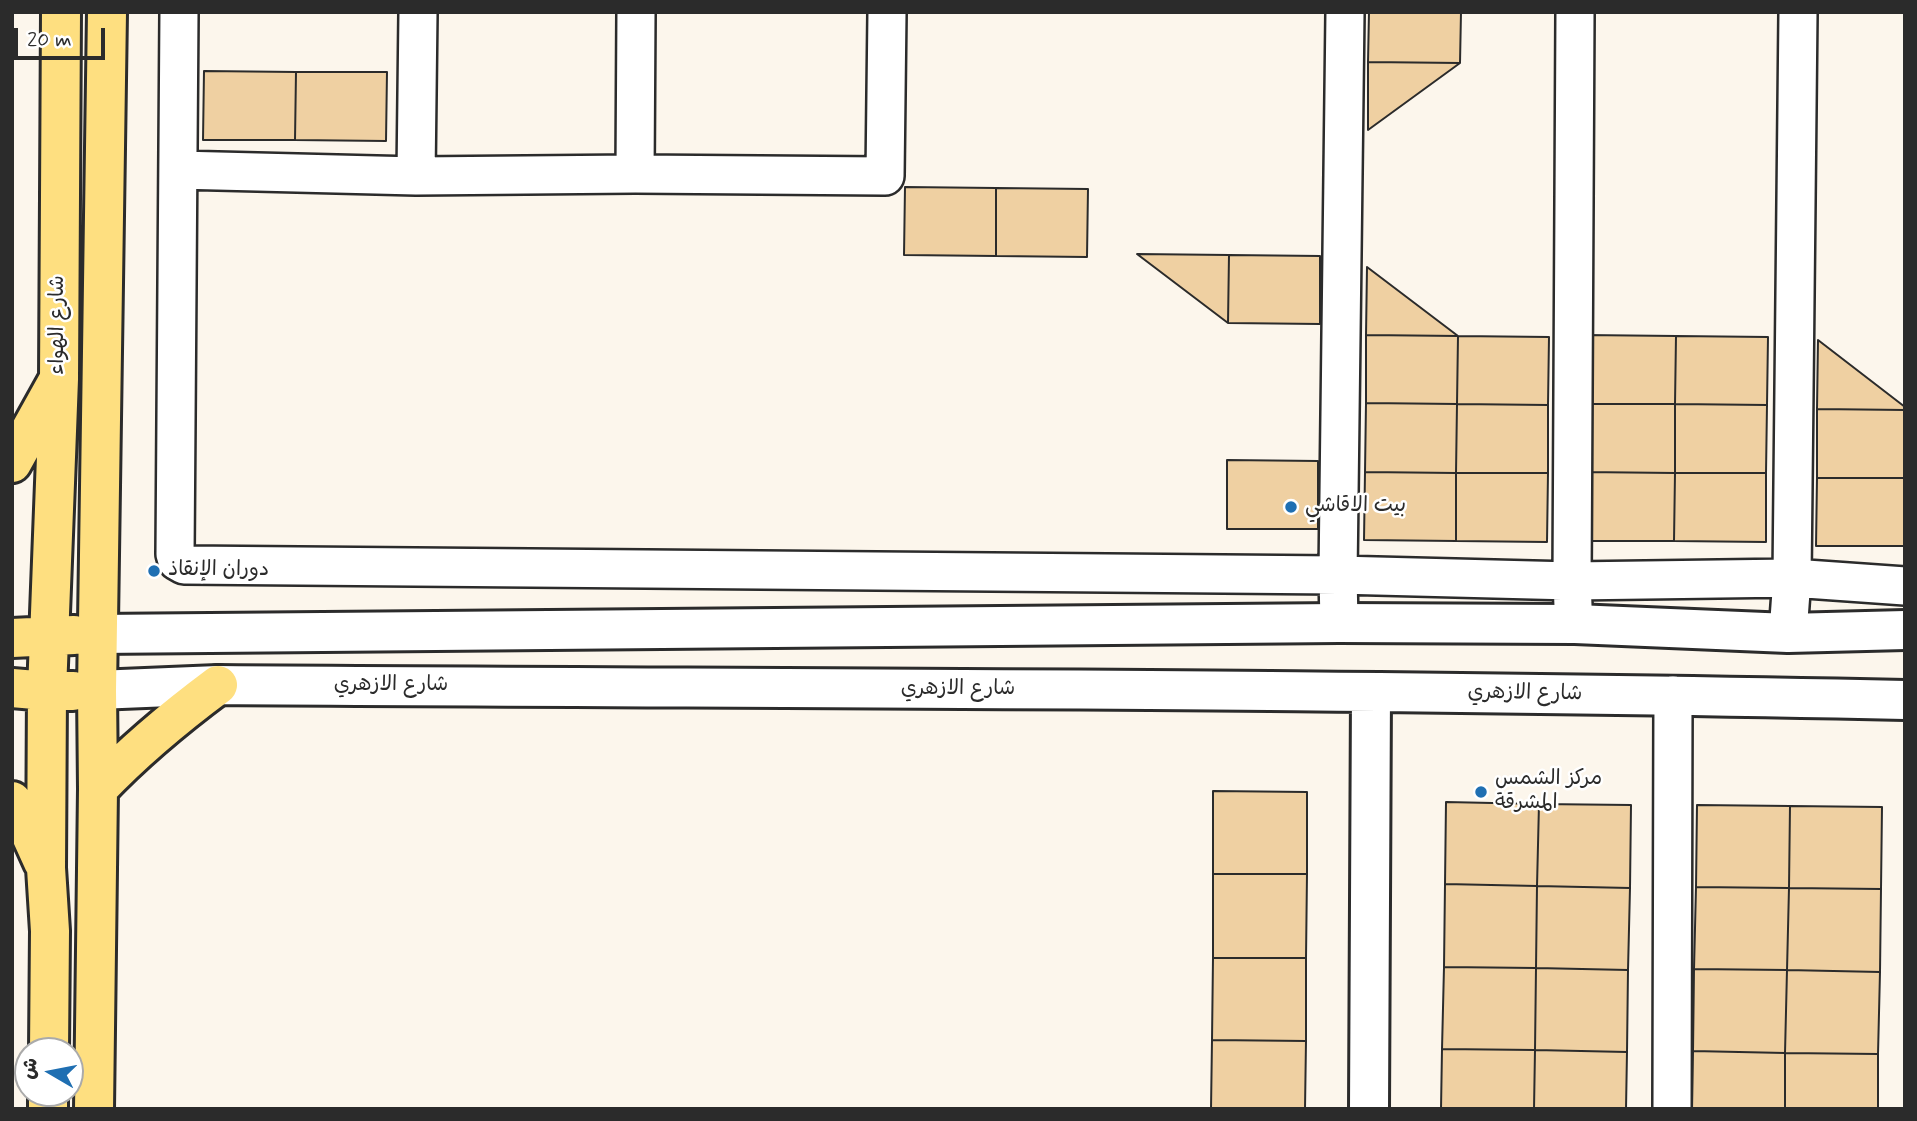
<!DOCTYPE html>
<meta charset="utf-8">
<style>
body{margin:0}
#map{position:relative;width:1917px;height:1121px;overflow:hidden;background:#fcf6ec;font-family:Mynerve,"Playpen Sans Arabic",sans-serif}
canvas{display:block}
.frame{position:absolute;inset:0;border:14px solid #2b2b2b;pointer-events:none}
.north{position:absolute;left:14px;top:1037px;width:70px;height:70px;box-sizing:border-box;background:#fff;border:2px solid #aaa;border-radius:50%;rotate:280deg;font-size:19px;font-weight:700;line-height:28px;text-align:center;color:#2b2b2b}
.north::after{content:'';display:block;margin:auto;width:24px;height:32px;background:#1f6fb2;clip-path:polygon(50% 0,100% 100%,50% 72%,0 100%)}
.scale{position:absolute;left:14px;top:28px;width:91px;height:32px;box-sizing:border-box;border:4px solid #2b2b2b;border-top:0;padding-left:9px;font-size:21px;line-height:24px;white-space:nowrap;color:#2b2b2b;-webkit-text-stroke:5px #fff;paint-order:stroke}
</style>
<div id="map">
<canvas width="1917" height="1121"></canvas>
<div class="frame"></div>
<div class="north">ش</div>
<div class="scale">20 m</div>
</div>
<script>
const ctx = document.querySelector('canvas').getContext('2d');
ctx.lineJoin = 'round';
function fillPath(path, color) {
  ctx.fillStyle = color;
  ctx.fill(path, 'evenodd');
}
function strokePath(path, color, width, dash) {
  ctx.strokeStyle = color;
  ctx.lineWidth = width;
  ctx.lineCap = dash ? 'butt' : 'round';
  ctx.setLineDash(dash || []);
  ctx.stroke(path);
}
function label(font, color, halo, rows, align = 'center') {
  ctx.font = font + ' Mynerve,"Playpen Sans Arabic",sans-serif';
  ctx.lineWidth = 5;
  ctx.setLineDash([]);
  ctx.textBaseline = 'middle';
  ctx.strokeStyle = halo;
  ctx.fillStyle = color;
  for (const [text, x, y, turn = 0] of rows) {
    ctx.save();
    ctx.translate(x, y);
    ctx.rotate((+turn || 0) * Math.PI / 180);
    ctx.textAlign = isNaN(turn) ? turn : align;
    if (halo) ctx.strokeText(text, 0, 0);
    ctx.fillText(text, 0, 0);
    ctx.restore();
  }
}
const building = new Path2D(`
 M 1369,12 L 1461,12 L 1460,63 L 1368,62 Z
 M 1368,62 L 1460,63 L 1368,130 Z
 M 204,71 L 296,72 L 295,140 L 203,140 Z
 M 296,72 L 387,72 L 386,141 L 295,140 Z
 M 905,187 L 996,188 L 996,256 L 904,255 Z
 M 996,188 L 1088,189 L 1087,257 L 996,256 Z
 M 1137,254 L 1229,255 L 1228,323 Z
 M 1229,255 L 1320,256 L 1320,324 L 1228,323 Z
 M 1367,267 L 1458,336 L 1366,335 Z
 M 1366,335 L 1458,336 L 1457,404 L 1366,403 Z
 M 1584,335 L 1676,336 L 1675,404 L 1584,404 Z
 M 1458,336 L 1549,337 L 1548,405 L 1457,404 Z
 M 1676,336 L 1768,337 L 1767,405 L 1675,404 Z
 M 1818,340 L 1905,407 L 1905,410 L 1817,409 Z
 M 1366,403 L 1457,404 L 1456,473 L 1365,472 Z
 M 1457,404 L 1548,405 L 1548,473 L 1456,473 Z
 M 1584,404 L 1675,404 L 1675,473 L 1583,472 Z
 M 1675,404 L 1767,405 L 1766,473 L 1675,473 Z
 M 1817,409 L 1905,410 L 1905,478 L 1817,478 Z
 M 1227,460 L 1318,461 L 1318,529 L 1227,529 Z
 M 1365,472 L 1456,473 L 1456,541 L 1364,540 Z
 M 1583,472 L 1675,473 L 1674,541 L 1583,541 Z
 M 1456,473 L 1548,473 L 1547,542 L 1456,541 Z
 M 1675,473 L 1766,473 L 1766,542 L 1674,541 Z
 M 1817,478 L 1905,478 L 1905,546 L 1816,546 Z
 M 1213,791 L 1307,792 L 1307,874 L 1213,874 Z
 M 1446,802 L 1539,804 L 1537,886 L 1445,884 Z
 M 1539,804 L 1631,805 L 1630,888 L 1537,886 Z
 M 1697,805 L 1790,806 L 1789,888 L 1696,887 Z
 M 1790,806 L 1882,807 L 1881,889 L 1789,888 Z
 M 1213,874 L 1307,874 L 1306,958 L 1213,958 Z
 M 1445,884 L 1537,886 L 1536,968 L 1444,967 Z
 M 1537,886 L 1630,888 L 1628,970 L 1536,968 Z
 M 1696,887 L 1789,888 L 1787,970 L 1694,969 Z
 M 1789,888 L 1881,889 L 1880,972 L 1787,970 Z
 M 1213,958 L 1306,958 L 1306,1041 L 1212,1040 Z
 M 1444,967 L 1536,968 L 1535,1050 L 1442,1049 Z
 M 1536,968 L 1628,970 L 1627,1052 L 1535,1050 Z
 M 1694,969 L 1787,970 L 1785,1053 L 1693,1051 Z
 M 1787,970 L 1880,972 L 1878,1054 L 1785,1053 Z
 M 1212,1040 L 1306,1041 L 1305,1109 L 1211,1109 Z
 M 1442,1049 L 1535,1050 L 1534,1109 L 1441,1109 Z
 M 1535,1050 L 1627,1052 L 1626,1109 L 1534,1109 Z
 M 1693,1051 L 1785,1053 L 1785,1109 L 1692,1109 Z
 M 1785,1053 L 1878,1054 L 1878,1109 L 1785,1109 Z`);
const street = new Path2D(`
 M 179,12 L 175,554 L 177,561 L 184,565 L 1338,575 L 1572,581 L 1792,578 L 1905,586
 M 178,170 L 416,176 L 635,174 L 885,176 L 887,12
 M 635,174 L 636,12
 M 416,176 L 418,12
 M 1573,606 L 1572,581 L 1575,12
 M 1339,623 L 1338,575 L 1345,12
 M 1788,633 L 1792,578 L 1798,12
 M 1672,1109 L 1673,695`);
const secondary = new Path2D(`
 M 97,634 L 1339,623 L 1575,624 L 1788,633 L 1905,630
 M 97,690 L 218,685 C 780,689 1343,688 1905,700
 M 1369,1109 L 1371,692`);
const primary = new Path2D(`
 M 12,463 L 56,384
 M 12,638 L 74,635
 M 12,688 L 47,691 L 73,691
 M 98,789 C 135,750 175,717 218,685
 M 12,801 L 24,820 L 43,862
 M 49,1051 L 50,931 L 46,868 L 47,691 L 59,379 L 61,12
 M 48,1109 L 48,1093
 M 94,1109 L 98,789 L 97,690 L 107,12`);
const markers = [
 [1291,507,7,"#1f6fb2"],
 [154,571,7,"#1f6fb2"],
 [1481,792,7,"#1f6fb2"]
];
const streetNames = [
 ["شارع الهواء",59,325,-90],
 ["شارع الازهري",391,686],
 ["شارع الازهري",958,690],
 ["شارع الازهري",1525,694,1]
];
const poiNames = [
 ["بيت الاقاشي",1305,507],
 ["دوران الإنقاذ",168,571],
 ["مركز الشمس",1495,780],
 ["المشرقة",1495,804]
];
fillPath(building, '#efd0a2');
strokePath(building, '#2b2b2b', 2);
strokePath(street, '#2b2b2b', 42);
strokePath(secondary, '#2b2b2b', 44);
strokePath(primary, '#2b2b2b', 44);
strokePath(street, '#fff', 37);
strokePath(secondary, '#fff', 38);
strokePath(primary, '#fedf80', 38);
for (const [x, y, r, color] of markers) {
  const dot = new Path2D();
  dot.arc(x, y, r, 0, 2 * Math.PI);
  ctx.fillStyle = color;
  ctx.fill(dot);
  strokePath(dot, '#fff', 2.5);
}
label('21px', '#2b2b2b', '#fff', streetNames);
label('21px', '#2b2b2b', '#fff', poiNames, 'left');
</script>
